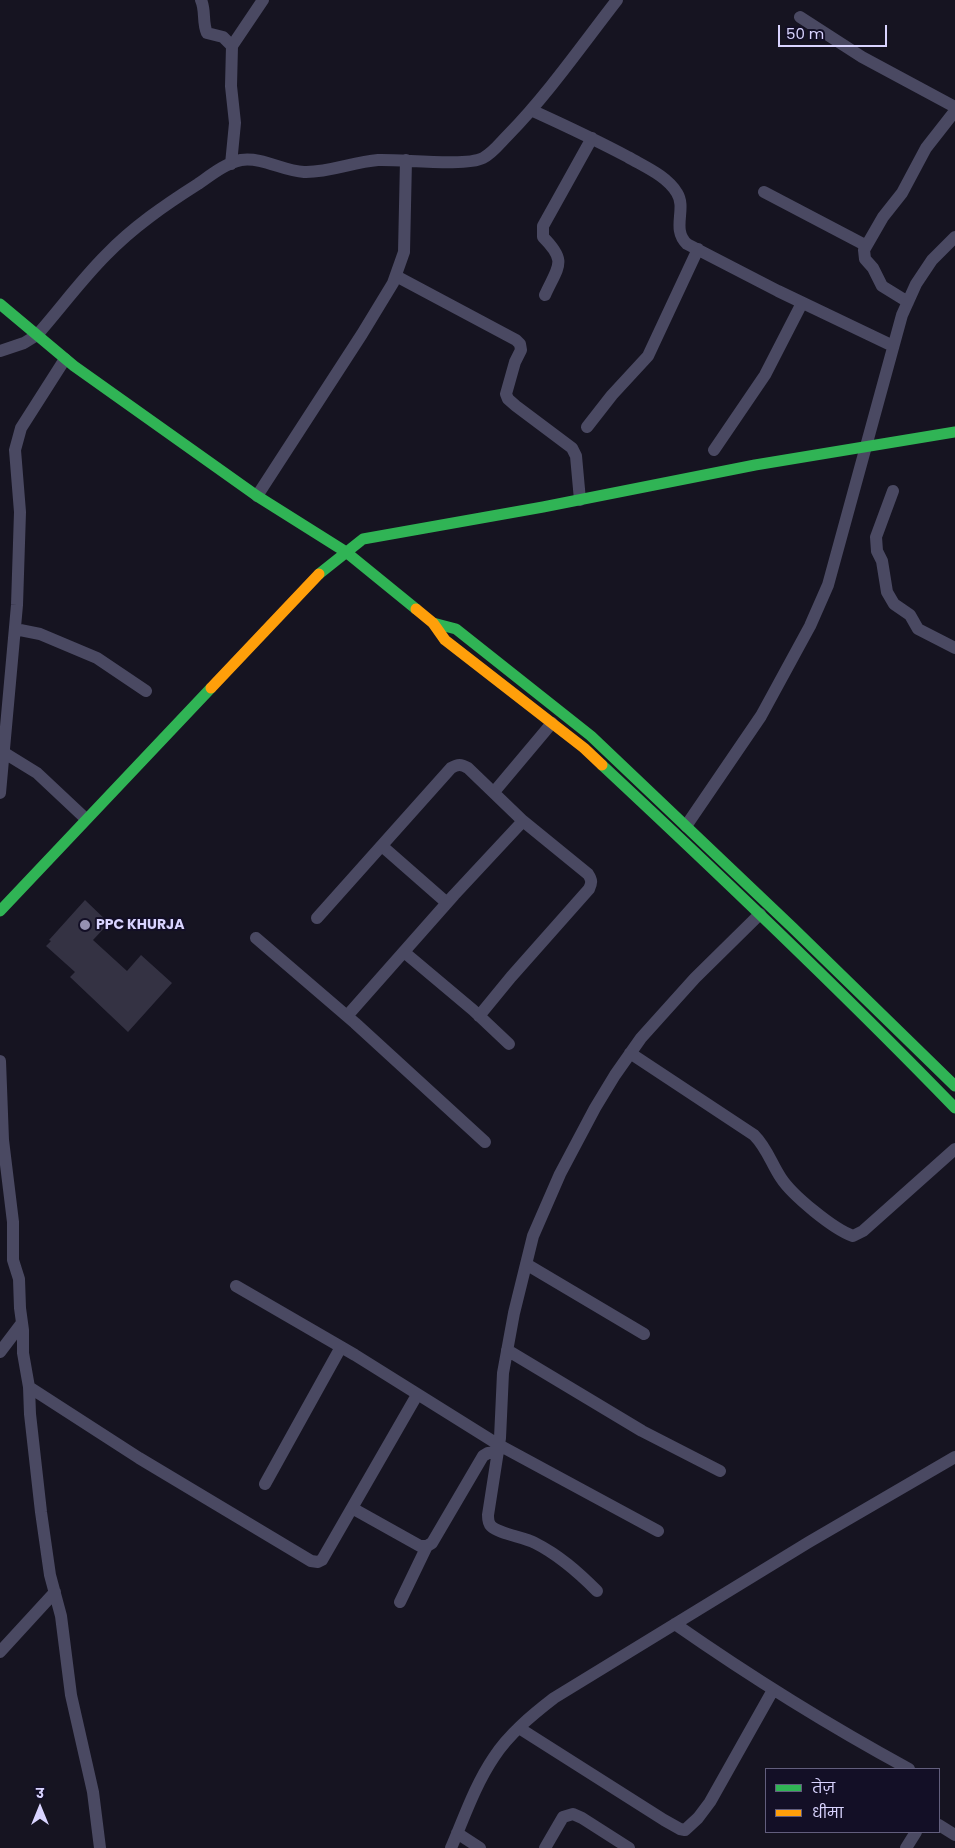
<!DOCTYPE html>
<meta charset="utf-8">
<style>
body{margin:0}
#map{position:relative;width:955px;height:1848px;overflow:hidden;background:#161421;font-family:Poppins,"Noto Sans Devanagari",sans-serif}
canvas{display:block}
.legend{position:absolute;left:765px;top:1768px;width:175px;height:65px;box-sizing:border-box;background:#130f26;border:1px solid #625e7d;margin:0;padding:6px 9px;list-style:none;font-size:15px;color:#d9d4ff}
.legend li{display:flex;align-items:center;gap:10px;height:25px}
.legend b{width:25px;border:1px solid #625e7d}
.north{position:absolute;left:15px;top:1783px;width:50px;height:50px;-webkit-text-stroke:4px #130f26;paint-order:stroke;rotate:0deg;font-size:14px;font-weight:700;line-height:20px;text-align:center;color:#d9d4ff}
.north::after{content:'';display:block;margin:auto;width:18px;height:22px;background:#d9d4ff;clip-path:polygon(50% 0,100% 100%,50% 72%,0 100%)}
.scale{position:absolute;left:778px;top:25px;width:109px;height:22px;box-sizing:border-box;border:2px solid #d9d4ff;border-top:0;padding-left:6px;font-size:15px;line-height:18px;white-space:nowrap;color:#d9d4ff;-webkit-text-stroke:4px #130f26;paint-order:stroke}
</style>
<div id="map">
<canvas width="955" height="1848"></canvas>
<ul class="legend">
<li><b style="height:6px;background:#30b455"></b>तेज़</li>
<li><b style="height:6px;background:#ff9f0a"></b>धीमा</li>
</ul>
<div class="north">उ</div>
<div class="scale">50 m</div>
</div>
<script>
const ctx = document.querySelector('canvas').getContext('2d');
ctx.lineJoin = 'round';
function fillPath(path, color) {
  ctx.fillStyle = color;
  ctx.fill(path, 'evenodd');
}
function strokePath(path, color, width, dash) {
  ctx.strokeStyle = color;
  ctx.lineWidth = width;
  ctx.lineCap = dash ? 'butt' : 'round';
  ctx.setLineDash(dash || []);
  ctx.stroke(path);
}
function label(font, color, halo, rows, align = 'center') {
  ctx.font = font + ' Poppins,sans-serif';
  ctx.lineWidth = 4;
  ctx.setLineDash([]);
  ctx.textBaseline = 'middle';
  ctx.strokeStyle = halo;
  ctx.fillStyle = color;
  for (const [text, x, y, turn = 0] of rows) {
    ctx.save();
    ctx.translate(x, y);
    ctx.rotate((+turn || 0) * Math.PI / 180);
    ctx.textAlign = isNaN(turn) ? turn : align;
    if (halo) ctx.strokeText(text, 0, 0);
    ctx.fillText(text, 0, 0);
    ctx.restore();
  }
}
const building = new Path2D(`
 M 85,900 L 109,923 L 93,940 L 127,971 L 141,955 L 172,983 L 128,1032 L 70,977 L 75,972 L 46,946 L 51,941 L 49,940 Z`);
const street = new Path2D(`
 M 201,0 C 206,11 202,22 207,33 L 223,37 L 232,46 L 231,86 L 235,123 L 231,164
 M 800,17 L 862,57 L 955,107
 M 232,46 L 263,0
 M 531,110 C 564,125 596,140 628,157 C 645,167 667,176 677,193 C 687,209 671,229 687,244 L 778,291 L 893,346
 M 764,192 L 865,245
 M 396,276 L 516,340 L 520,344 L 521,350 L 515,362 L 506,394 L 508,399 L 516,406 L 572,448 L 576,456 L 580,500
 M 545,295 C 558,266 568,262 543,237 L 543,226 L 592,138
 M 908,302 L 882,286 L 873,268 L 865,259 L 864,250 L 883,217 L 902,193 L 926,148 L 955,111
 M 0,351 L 24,343 L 37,335 C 60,309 81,280 106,255 C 133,227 165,205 198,184 C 211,175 226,163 241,160 C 263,157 283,171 304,172 C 328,173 353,162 378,160 C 402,159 465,167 483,158 C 493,153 500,143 508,135 C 548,94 582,45 617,0
 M 587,427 L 612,395 L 648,356 L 698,249
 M 714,450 L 765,375 L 802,303
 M 893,491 L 876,537 L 877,551 L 882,561 L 887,592 L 894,604 L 910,615 L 918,629 L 955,648
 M 257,496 L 362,334 L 393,283 L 404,252 L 406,160
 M 15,629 L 40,634 L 97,658 L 146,691
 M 3,752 L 37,773 L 86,819
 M 494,792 L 552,723
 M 0,793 L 17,605 L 20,512 L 15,450 L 21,428 L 65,359
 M 686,826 L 761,716 L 810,626 L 828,585 L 902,315 L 916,284 L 932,260 L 955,237
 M 382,846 L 447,903
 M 317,918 L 451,768 C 458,764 461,764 468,768 L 523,821 L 588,874 C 592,880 592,883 589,889 L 511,977 L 479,1016
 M 256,938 L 355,1023 L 485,1142
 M 404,952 L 473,1010 L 509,1044
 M 347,1016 L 454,895 L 523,821
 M 630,1053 L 754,1135 C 767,1148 771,1163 781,1178 C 792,1195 833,1229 853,1236 L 863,1231 L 955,1149
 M 0,1061 L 3,1140 L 13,1222 L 13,1260 L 19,1279 L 20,1308 L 23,1330 L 23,1353 L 29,1387 L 30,1414 L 41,1512 L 50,1575 L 61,1616 L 71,1695 L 93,1792 L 100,1848
 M 526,1264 L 644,1334
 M 236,1286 L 355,1355 L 499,1445 L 658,1531
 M 507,1350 L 642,1431 L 720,1471
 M 0,1352 L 22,1323
 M 29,1387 L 139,1458 L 311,1561 L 318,1562 L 322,1560 L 417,1395
 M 265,1484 L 341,1347
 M 352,1508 L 420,1546 L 427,1546 L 432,1543 L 483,1456 L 488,1453 L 498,1452
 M 597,1591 C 578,1572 559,1555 535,1543 C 524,1537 499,1534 491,1526 C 488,1523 488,1519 488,1515 L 500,1438 L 503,1373 L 514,1313 L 533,1236 L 560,1174 L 595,1108 L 615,1075 L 641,1038 L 695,978 L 760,914
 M 400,1602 L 427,1546
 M 675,1624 C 751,1677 828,1725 909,1769
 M 0,1652 L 55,1592
 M 519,1728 L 664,1820 L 680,1829 L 685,1830 L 698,1818 L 710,1802 L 773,1690
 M 939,1825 L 955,1835
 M 457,1833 L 480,1848
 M 451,1848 C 464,1818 475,1785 494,1757 C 509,1734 532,1715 554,1698 L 809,1542 L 955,1457
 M 545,1848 L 563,1817 L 573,1814 L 582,1818 L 629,1848
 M 906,1848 L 916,1832`);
const fast = new Path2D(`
 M 0,304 L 74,366 L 257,496 L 346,552 L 416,609
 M 319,574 L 363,539 L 543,507 L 755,465 L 955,432
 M 433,623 L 456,629 L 591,736 L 793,928 L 955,1086
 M 602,765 C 722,877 841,990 955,1108
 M 0,911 L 211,688`);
const slow = new Path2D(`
 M 416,609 L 433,623 L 445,640 L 584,748 L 602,765
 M 211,688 L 319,574`);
const markers = [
 [85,925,6,"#9591b1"]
];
const poiNames = [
 ["PPC KHURJA",96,925]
];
fillPath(building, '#343243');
strokePath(street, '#4a4962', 12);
strokePath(fast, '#30b455', 11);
strokePath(slow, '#ff9f0a', 11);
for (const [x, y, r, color] of markers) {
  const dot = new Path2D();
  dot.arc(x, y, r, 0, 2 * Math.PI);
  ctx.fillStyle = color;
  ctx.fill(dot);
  strokePath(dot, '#130f26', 2);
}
label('bold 14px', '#d9d4ff', '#130f26', poiNames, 'left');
</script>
